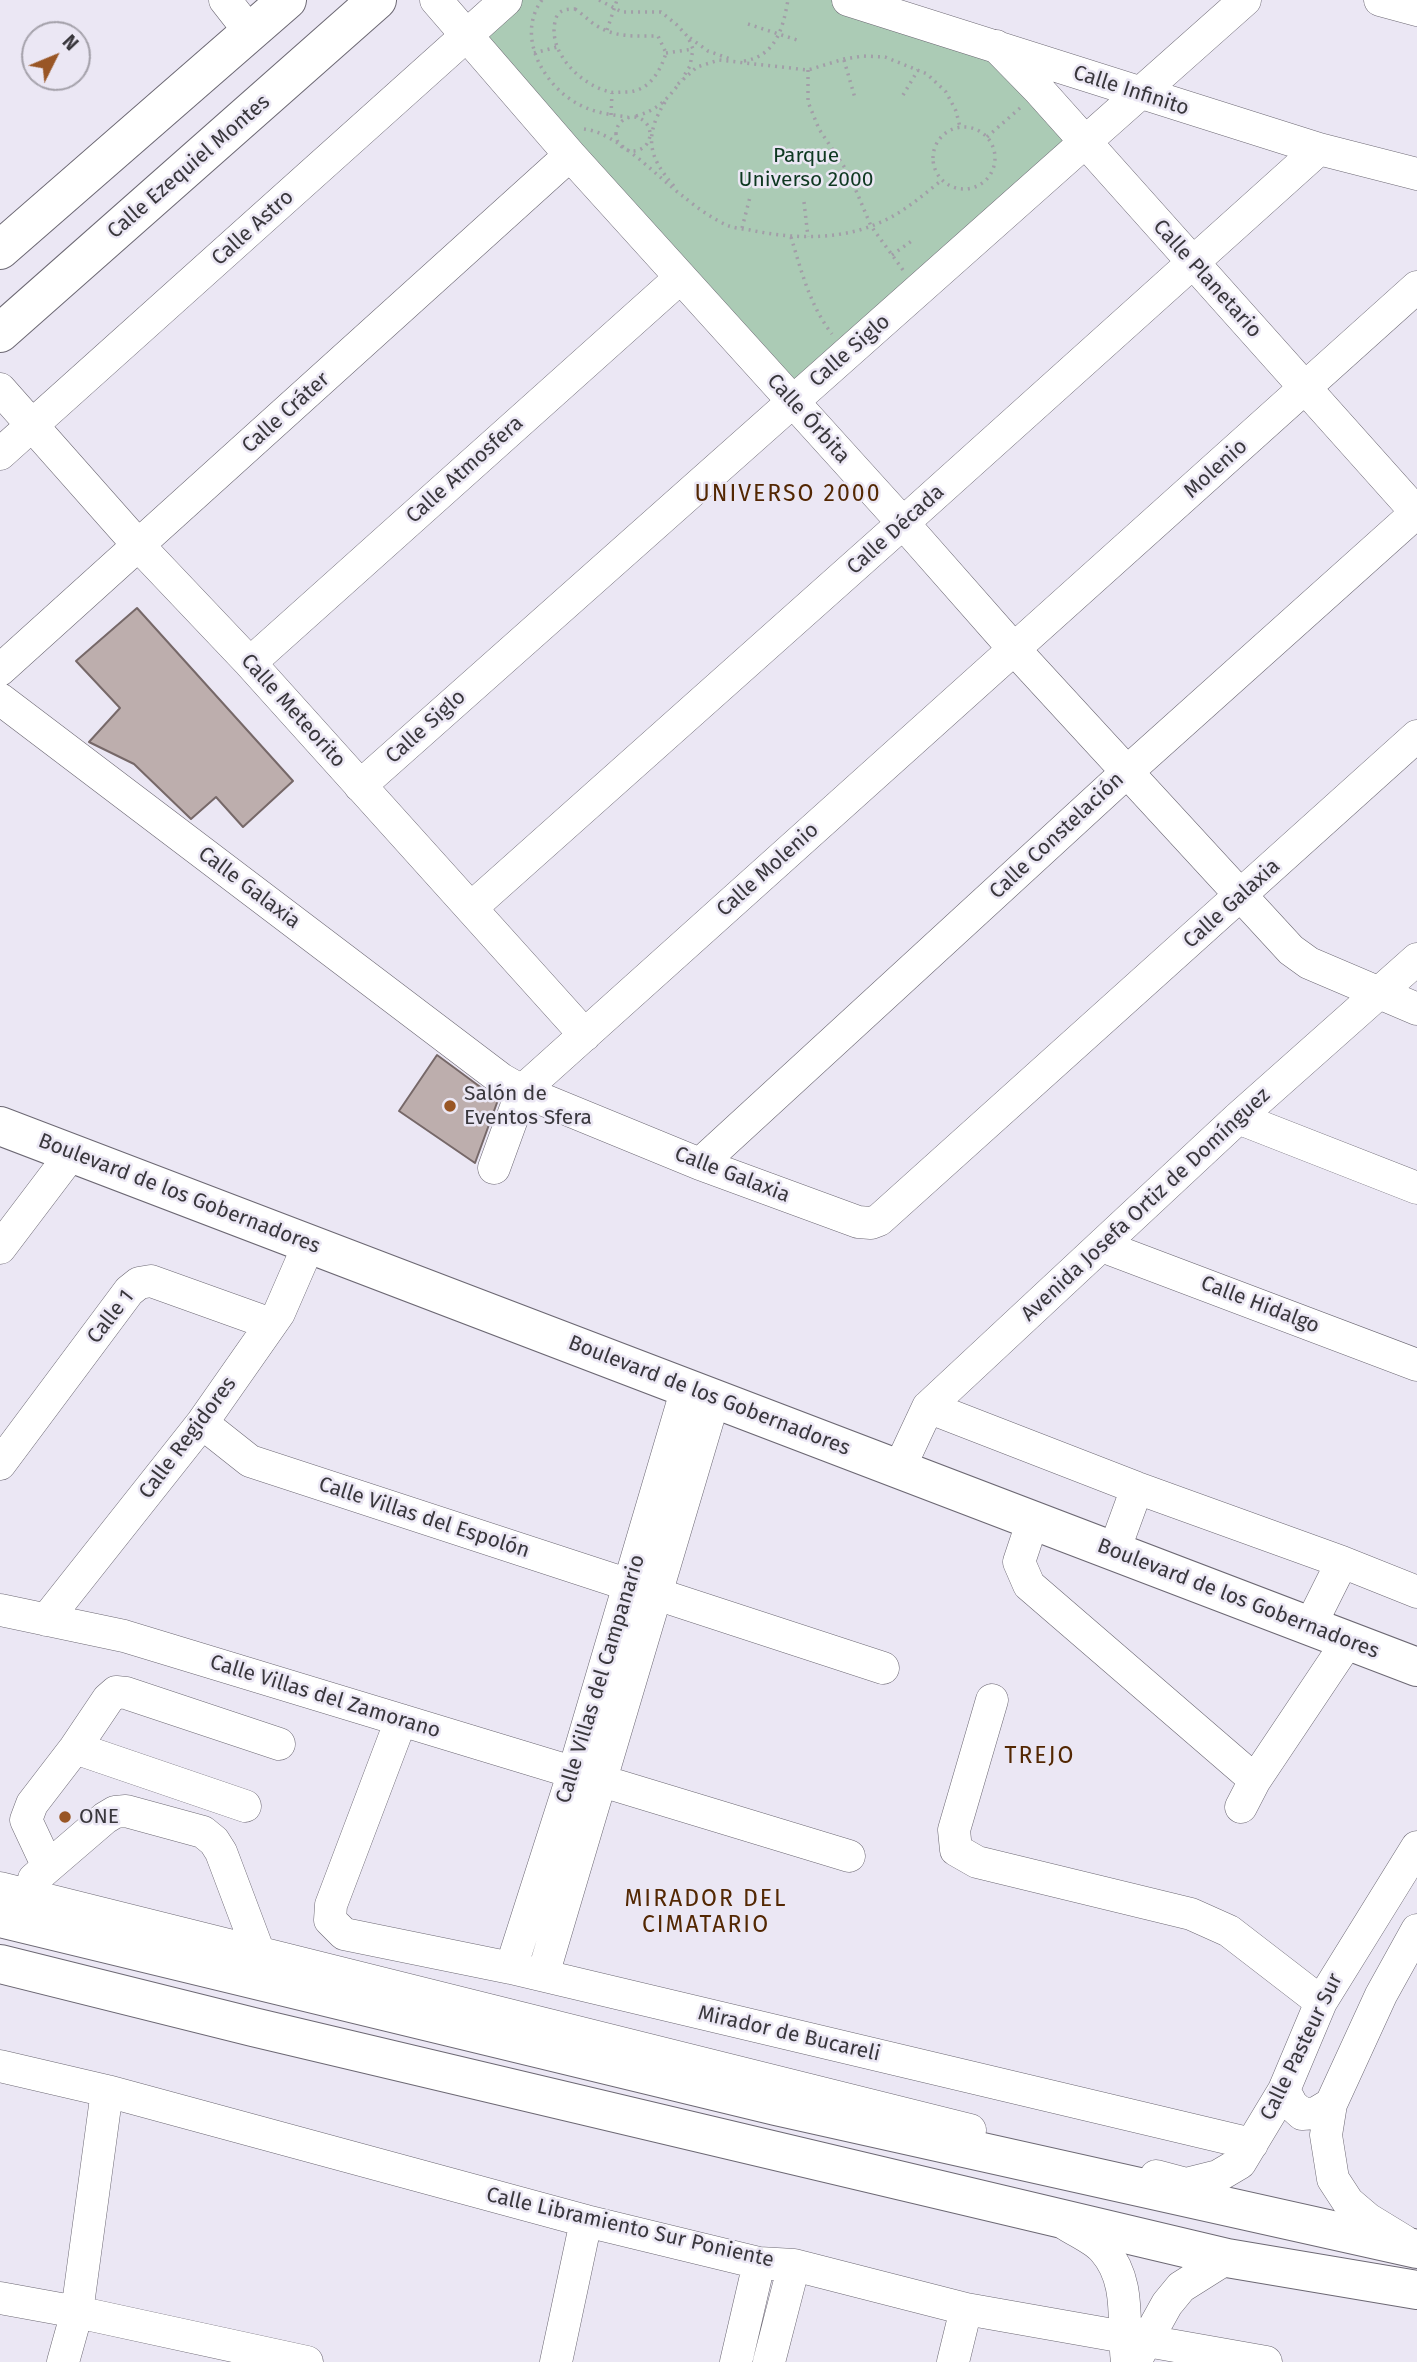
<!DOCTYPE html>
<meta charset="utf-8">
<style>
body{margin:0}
#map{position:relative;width:1417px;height:2362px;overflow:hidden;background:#ebe7f4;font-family:"Fira Sans",sans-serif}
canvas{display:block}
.north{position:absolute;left:21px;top:21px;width:70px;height:70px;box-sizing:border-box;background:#ebe7f4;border:2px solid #a4a1aa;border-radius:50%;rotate:47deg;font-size:19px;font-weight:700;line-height:28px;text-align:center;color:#39373c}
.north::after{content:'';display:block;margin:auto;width:24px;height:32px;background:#995625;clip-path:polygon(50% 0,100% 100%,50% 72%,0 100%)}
</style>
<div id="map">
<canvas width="1417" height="2362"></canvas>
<div class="north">N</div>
</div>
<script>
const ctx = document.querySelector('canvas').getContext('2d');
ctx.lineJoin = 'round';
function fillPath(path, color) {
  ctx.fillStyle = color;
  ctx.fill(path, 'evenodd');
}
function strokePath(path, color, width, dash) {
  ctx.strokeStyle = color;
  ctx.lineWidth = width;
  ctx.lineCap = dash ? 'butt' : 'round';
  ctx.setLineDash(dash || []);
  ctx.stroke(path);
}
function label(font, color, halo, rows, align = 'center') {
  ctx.font = font + ' "Fira Sans",sans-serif';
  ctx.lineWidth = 5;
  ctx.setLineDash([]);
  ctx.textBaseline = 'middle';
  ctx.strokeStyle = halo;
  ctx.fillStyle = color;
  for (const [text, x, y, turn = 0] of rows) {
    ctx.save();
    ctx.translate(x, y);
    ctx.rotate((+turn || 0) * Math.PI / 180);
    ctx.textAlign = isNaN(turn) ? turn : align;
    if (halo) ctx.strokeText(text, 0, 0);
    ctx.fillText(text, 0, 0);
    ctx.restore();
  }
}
const green = new Path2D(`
 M 506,0 L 848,0 L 996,46 L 1085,142 L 792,401 L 466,37 Z`);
const building = new Path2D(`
 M 137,608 L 293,781 L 243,827 L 216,797 L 191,819 L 134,764 L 89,742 L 120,708 L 76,661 Z
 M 437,1055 L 498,1100 L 475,1163 L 399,1111 Z`);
const path = new Path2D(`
 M 542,0 C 515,36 544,87 580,105 C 595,113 612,115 628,117
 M 599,0 L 622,12 L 661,12 L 676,24 L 688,37 L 693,49 L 690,66 L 682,79
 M 575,9 C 583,14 590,22 597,26 C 616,38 638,36 658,36 L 666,53 C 660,72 649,91 627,92 C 621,92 615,93 610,92 C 581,85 548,53 555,22 C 557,10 565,9 575,9 Z
 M 748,24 L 797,40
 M 607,30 L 617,0
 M 690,38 L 708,51 L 733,60
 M 534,53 L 557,47
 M 666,53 L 693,49
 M 844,60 L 855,98
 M 744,61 C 776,56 783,28 788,0
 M 808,70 L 808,102 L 819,129 L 849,174 L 871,226 L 903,270
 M 678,84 L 697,67 L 719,60 L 808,70 L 844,59 L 863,56 L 885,57 L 927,74 L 946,92 L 956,111 L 960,127
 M 903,95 L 918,70
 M 665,102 C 644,136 648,157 674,186
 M 611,115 L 612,93
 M 636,116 C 655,111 666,101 678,85
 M616 134a17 17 0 1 1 34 0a17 17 0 1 1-34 0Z
 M933 158a31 31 0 1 1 62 0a31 31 0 1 1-62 0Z
 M 584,129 C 618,133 657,177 684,197 C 696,207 714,220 729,226 C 735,228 743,229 750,230 C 792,239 840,241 881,222 C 904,212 922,196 942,180
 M 987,137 L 1020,108
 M 804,202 L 808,237
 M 742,228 L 750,197
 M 791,237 C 801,270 810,306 832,334
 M 892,255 L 913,240`);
const minor = new Path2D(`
 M 225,0 L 250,32
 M 436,0 L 570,155 L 903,523 L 1014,649 L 1291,950 L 1309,963 L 1417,1009
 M 848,0 L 1319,149 L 1417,174
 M 1380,0 L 1417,10
 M 996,46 L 1039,90 L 1417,513
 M 0,389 L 139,546 L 250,663 L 585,1035
 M 0,454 L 506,0
 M 250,663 L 680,278
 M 0,670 L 570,155
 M 0,699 L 501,1079 L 522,1091 L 700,1164 L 858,1222 L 871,1223 L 879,1220 L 1417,736
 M 360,786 L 1245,0
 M 471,908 L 903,523 L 1319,149
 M 1238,1118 L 1417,1188
 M 700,1164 L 1128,771 L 1417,512
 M 494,1168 L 522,1091 L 1417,287
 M 1102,1246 L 1417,1365
 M 0,1248 L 72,1153
 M 928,1407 L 1137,1488 L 1342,1562 L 1417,1592
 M 202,1423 L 250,1461 L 883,1668
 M 0,1464 L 129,1291 L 139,1283 L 151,1281 L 271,1324
 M 899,1469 L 928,1407 L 1238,1118 L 1417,959
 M 1033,1520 L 1019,1562 L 1029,1585 L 1255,1780
 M 1114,1551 L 1137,1488
 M 0,1610 L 124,1636 L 849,1856
 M 46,1620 L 202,1423 L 279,1313 L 309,1244
 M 1310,1626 L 1342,1562
 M 992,1700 L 954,1830 L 956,1850 L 977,1862 L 1191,1914 L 1229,1931 L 1321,2002
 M 401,1720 L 331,1905 L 330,1920 L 344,1934 L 511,1968 L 1252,2144
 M 75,1748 L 245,1806
 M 1241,1807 L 1255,1780 L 1348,1641
 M 48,1867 L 26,1820 L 32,1804 L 75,1748 L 108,1699 L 116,1692 L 126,1693 L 279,1744
 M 34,1879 L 105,1818 L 115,1812 L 126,1811 L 203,1832 L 214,1841 L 221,1852 L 259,1953
 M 0,1888 L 970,2130
 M 511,1968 L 574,1771 L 687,1388
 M 543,1975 L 714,1399
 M 0,2066 L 107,2091 L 586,2221 L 759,2263 L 794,2265 L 966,2309 L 1266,2362
 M 1284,2090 L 1292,2105 L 1302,2114 L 1316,2113 L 1331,2104
 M 1156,2176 L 1186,2184 L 1218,2176 L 1240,2163 L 1284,2090 L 1321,2002 L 1417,1847
 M 1067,2225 C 1078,2232 1096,2240 1104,2250 C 1132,2282 1122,2324 1127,2362
 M 1404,2241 L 1368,2219 L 1348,2202 L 1333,2179 L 1326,2135 L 1331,2104 L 1381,1995 L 1417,1930
 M 0,2298 L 77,2312 L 307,2362
 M 1137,2358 L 1167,2304 L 1181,2287 L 1227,2258
 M 63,2362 L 77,2312 L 107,2091
 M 556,2362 L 586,2221
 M 736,2362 L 759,2263
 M 769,2362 L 794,2265
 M 953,2362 L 966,2309`);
const major = new Path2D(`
 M 0,250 L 287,0
 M 0,333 L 377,0
 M 0,1126 L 1417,1667`);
const highway = new Path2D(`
 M 0,1918 L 776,2106 L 1417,2249
 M 0,1964 L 253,2027 L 1227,2258 L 1417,2290`);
const markers = [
 [450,1106,7,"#995625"],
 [65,1817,7,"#995625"]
];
const streetNames = [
 ["Calle Infinito",1131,91,18],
 ["Calle Ezequiel Montes",189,167,-41],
 ["Calle Astro",253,228,-42],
 ["Calle Planetario",1207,279,48],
 ["Calle Siglo",850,351,-41],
 ["Calle Cráter",286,413,-42],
 ["Calle Órbita",808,419,48],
 ["Molenio",1216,469,-42],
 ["Calle Atmosfera",465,470,-42],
 ["Calle Década",896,530,-42],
 ["Calle Meteorito",293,711,48],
 ["Calle Siglo",426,727,-42],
 ["Calle Constelación",1057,836,-43],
 ["Calle Molenio",768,870,-42],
 ["Calle Galaxia",249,888,37],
 ["Calle Galaxia",1232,904,-42],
 ["Calle Galaxia",732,1175,21],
 ["Boulevard de los Gobernadores",179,1194,21],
 ["Avenida Josefa Ortiz de Domínguez",1146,1205,-43],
 ["Calle Hidalgo",1260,1305,21],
 ["Calle 1",111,1317,-52],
 ["Boulevard de los Gobernadores",709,1396,21],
 ["Calle Regidores",188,1438,-53],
 ["Calle Villas del Espolón",424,1518,18],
 ["Boulevard de los Gobernadores",1238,1599,21],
 ["Calle Villas del Campanario",601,1679,-73],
 ["Calle Villas del Zamorano",325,1697,17],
 ["Mirador de Bucareli",789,2034,13],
 ["Calle Pasteur Sur",1302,2047,-64],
 ["Calle Libramiento Sur Poniente",630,2228,13]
];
const parkNames = [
 ["Parque",806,156],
 ["Universo 2000",806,180]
];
const poiNames = [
 ["Salón de",464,1094],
 ["Eventos Sfera",464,1118],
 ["ONE",79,1817]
];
const neighbourhoodNames = [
 ["UNIVERSO 2000",788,495],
 ["TREJO",1040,1757],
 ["MIRADOR DEL",706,1900],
 ["CIMATARIO",706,1926]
];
fillPath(green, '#abcbb5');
fillPath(building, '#bdaead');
strokePath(building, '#766868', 2);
strokePath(minor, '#6c6873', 33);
strokePath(major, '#6c6873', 40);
strokePath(highway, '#6c6873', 40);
strokePath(path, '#a29ea8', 3.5, [2, 5]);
strokePath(minor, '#fff', 32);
strokePath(major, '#fff', 38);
strokePath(highway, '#fff', 38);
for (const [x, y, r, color] of markers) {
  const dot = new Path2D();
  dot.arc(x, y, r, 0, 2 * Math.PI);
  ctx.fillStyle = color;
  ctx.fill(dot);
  strokePath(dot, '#ebe7f4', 2.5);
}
label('21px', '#39373c', '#ebe7f4', streetNames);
label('21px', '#0e3821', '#ebe7f4', parkNames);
label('21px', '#39373c', '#ebe7f4', poiNames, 'left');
ctx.letterSpacing = '2px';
label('23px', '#532702', '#ebe7f4', neighbourhoodNames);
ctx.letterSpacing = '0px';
</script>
